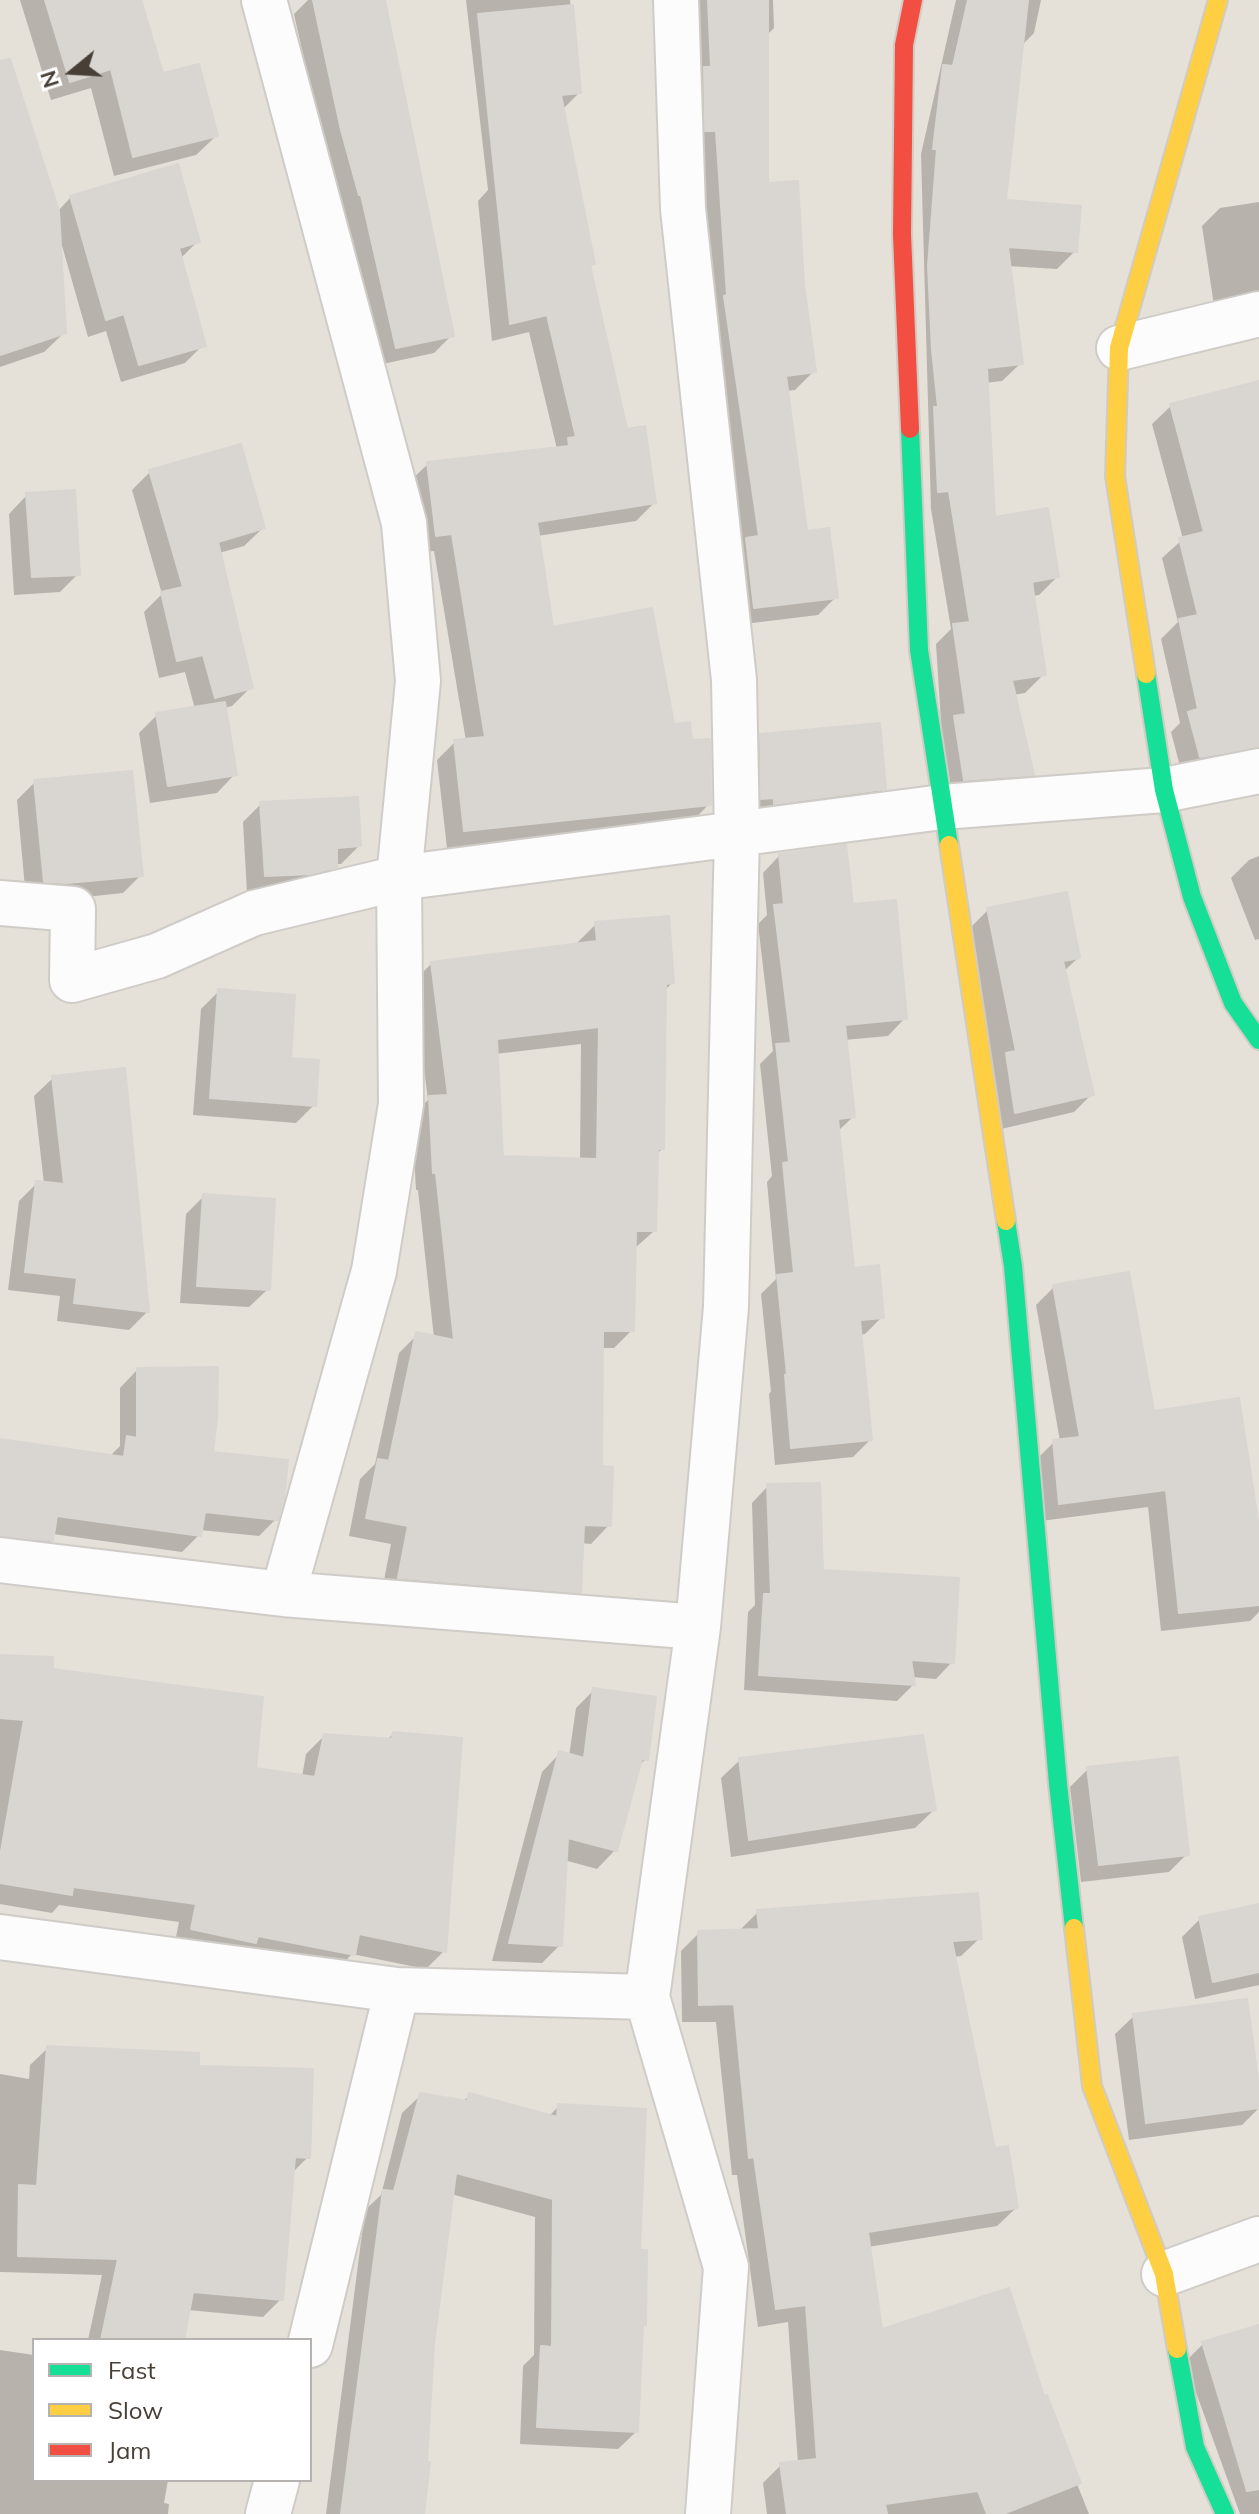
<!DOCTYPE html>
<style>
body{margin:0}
#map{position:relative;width:1259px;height:2514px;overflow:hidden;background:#f1eeeb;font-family:Mulish,sans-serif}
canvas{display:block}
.legend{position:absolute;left:32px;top:2338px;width:280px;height:144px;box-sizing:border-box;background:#fff;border:2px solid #b6b2af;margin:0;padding:10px 14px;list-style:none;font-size:24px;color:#483f36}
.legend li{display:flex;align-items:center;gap:16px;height:40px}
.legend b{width:40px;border:2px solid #b6b2af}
.north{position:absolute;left:32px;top:32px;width:80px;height:80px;-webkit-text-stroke:6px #fff;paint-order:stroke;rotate:252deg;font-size:22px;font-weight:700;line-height:32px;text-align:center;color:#483f36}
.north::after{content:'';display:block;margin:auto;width:28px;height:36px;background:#483f36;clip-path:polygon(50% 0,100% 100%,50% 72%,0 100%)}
</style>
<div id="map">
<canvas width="1259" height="2514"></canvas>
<ul class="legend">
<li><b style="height:10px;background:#16e098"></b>Fast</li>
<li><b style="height:10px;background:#ffcf43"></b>Slow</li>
<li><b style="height:10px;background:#f24e42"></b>Jam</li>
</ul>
<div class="north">N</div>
</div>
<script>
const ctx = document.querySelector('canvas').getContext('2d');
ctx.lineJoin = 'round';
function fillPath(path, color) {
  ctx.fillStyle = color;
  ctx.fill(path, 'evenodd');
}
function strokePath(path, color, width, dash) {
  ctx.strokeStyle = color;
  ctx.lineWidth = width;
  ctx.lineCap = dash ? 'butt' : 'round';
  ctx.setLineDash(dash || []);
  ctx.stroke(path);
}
const residential = new Path2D(`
 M 0,0 L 1259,0 L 1259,2514 L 0,2514 ZM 34,2340 L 310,2340 L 310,2480 L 34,2480 Z`);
const shadow = new Path2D(`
 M 20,0 L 139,0 L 162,75 L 216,136 L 196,155 L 114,176 L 91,88 L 51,100 Z
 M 308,0 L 383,0 L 452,335 L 434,353 L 378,365 L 324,149 L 294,14 Z
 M 466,0 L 570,0 L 579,93 L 562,110 L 593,263 L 589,268 L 625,431 L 654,503 L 636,521 L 537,536 L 551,630 L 691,742 L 709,804 L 691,823 L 447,848 L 437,760 L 455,742 L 466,741 L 434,551 L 419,553 L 409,482 L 428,464 L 557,449 L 529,332 L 492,341 L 478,201 L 488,190 Z
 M 690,0 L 773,0 L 774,28 L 766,36 L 766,185 L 802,285 L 813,372 L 795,390 L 786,391 L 806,533 L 836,597 L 818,615 L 736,625 L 706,316 Z
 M 956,0 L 1041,0 L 1034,33 L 1021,46 L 1003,202 L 1075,251 L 1057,269 L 1008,266 L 1021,363 L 1002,381 L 985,383 L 993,519 L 1057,577 L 1039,595 L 1032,596 L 1044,674 L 1025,693 L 1013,695 L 1031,774 L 1013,792 L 946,798 L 936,644 L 951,629 L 931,509 L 921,154 Z
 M 0,70 L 57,212 L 71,197 L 198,241 L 180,259 L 203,345 L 185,363 L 121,382 L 106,331 L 88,337 L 61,242 L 64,333 L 44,352 L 0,367 Z
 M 1259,202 L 1259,314 L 1215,312 L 1202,226 L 1220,208 Z
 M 1259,383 L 1259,768 L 1182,774 L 1171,732 L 1180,723 L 1161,639 L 1178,622 L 1162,558 L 1183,539 L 1152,424 L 1171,406 Z
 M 150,472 L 263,528 L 244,546 L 219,553 L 250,688 L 232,706 L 224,708 L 235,774 L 217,793 L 150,803 L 139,733 L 157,715 L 195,709 L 185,672 L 159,678 L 144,612 L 162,594 L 132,490 Z
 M 27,495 L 78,574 L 60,592 L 14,595 L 9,514 Z
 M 761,736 L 884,788 L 866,807 L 757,821 L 743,754 Z
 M 35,782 L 141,875 L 123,893 L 48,901 L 26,899 L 17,800 Z
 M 261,804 L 359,846 L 341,864 L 335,864 L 317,885 L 247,893 L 243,822 Z
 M 780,855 L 851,906 L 905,1018 L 888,1036 L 844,1040 L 853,1117 L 837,1132 L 852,1270 L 882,1317 L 865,1334 L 860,1335 L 870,1440 L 853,1457 L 775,1465 L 769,1394 L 771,1391 L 761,1294 L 776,1279 L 767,1182 L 772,1176 L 760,1064 L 773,1051 L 758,924 L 767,915 L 763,873 Z
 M 1259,856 L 1259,939 L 1255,940 L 1231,878 L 1249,860 Z
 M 988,910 L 1078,958 L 1063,972 L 1092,1094 L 1074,1112 L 997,1130 L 970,928 Z
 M 596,924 L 672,983 L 664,991 L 662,1149 L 656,1155 L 654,1231 L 634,1249 L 632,1330 L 614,1348 L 601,1348 L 600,1468 L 609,1525 L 591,1544 L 581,1543 L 579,1592 L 561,1610 L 381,1596 L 391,1544 L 349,1536 L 360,1479 L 375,1464 L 399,1353 L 417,1335 L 434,1338 L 418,1190 L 416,1190 L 412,1116 L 428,1100 L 413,982 L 431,964 L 578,946 L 577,943 ZM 581,1044 L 580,1160 L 502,1158 L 495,1054 Z
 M 219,991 L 289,1060 L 314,1105 L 296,1123 L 193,1115 L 201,1009 Z
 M 53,1078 L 147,1312 L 129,1330 L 57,1321 L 60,1296 L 8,1290 L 19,1201 L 37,1183 L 44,1184 L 34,1096 Z
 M 204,1196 L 268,1289 L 249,1307 L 180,1303 L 186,1214 Z
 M 1054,1287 L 1152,1413 L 1259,1522 L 1259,1612 L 1250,1621 L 1161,1631 L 1148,1507 L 1041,1521 L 1036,1460 L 1054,1442 L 1060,1441 L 1036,1305 Z
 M 137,1370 L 210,1454 L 276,1519 L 259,1536 L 200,1530 L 199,1535 L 182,1552 L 53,1534 L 52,1540 L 34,1557 L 0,1553 L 0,1441 L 110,1456 L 120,1446 L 120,1388 Z
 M 768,1486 L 821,1571 L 952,1662 L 936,1679 L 912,1677 L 913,1685 L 897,1701 L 744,1690 L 748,1612 L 755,1605 L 752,1503 Z
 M 0,1657 L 51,1671 L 253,1770 L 302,1777 L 306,1754 L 324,1736 L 386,1741 L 393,1734 L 444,1951 L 426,1969 L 352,1954 L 335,1972 L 174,1947 L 179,1922 L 59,1905 L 52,1913 L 0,1904 Z
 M 594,1690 L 646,1759 L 637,1767 L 615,1850 L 597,1869 L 564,1860 L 560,1945 L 542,1963 L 492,1961 L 542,1772 L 560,1753 L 569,1756 L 576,1708 Z
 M 740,1760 L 934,1810 L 915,1828 L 731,1857 L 721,1778 Z
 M 1088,1769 L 1187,1854 L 1169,1872 L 1081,1882 L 1070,1787 Z
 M 1259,1906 L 1259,1985 L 1195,1999 L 1182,1937 L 1200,1919 Z
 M 758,1912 L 980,1938 L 961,1956 L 953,1957 L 993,2150 L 1016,2208 L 997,2226 L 868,2247 L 881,2331 L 1043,2399 L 1089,2514 L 767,2514 L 763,2483 L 781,2465 L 798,2463 L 788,2322 L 758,2327 L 737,2175 L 732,2175 L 716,2022 L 682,2022 L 681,1951 L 699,1933 L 740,1930 Z
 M 1134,2016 L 1259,2101 L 1259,2108 L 1242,2125 L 1129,2140 L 1115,2034 Z
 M 48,2048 L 197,2067 L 308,2157 L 292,2173 L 281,2299 L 263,2317 L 188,2310 L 182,2340 L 88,2340 L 102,2275 L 0,2272 L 0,2074 L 29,2079 L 30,2065 Z
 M 421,2095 L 462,2102 L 470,2095 L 549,2116 L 559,2106 L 638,2252 L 644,2324 L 641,2328 L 637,2431 L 618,2449 L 520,2444 L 523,2366 L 534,2355 L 535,2217 L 451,2194 L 432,2344 L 422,2514 L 326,2514 L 365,2210 L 381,2195 L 402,2113 Z
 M 1259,2327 L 1259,2514 L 1240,2514 L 1185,2362 L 1203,2344 Z
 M 0,2350 L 34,2355 L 34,2480 L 168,2480 L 164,2503 L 169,2504 L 168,2514 L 0,2514 Z`);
const building = new Path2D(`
 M 45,0 L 141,0 L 163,73 L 199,64 L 218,136 L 133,157 L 111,69 L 70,82 Z
 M 313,0 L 385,0 L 454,336 L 396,348 L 361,195 L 359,195 L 341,130 Z
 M 708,0 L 768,0 L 768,183 L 798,181 L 804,285 L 816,372 L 786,376 L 807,531 L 829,528 L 838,598 L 754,608 L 746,538 L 759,536 L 724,296 L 727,295 L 716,131 L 705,131 L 704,67 L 711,67 Z
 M 968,0 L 1028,0 L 1006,200 L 1081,206 L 1077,252 L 1008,247 L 1023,364 L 987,368 L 995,517 L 1048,508 L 1059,577 L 1032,582 L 1046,675 L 1012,680 L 1034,775 L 964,780 L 954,716 L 966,714 L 953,624 L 970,622 L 949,491 L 938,492 L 934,407 L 938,407 L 932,350 L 928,266 L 937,149 L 933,149 L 943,65 L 953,66 Z
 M 573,5 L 581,93 L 561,95 L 595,264 L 590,265 L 627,429 L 645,426 L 656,503 L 537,522 L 553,627 L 652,608 L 674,724 L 690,722 L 692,740 L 710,739 L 711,805 L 464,831 L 454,740 L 485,737 L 452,534 L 436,536 L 427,462 L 569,446 L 568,438 L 576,437 L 547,315 L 510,324 L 478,14 Z
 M 10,59 L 59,211 L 66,333 L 0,355 L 0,61 Z
 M 178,164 L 200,242 L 179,248 L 206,346 L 139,365 L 124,314 L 106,320 L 70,196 Z
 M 1259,381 L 1259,747 L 1200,757 L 1188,712 L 1198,709 L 1179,619 L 1198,615 L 1179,538 L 1204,532 L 1170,404 Z
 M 241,444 L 265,528 L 218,542 L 253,688 L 215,698 L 203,655 L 177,661 L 161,592 L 183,587 L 149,470 Z
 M 75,490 L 80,575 L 32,577 L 26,493 Z
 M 225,702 L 237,775 L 168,786 L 156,713 Z
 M 880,723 L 886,789 L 774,804 L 774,798 L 761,799 L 760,734 Z
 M 132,771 L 143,876 L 67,883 L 44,882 L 34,780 Z
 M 358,797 L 361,846 L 337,848 L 337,867 L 311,874 L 265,876 L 260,802 Z
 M 846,845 L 853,904 L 896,900 L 907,1019 L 845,1025 L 855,1117 L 838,1119 L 854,1268 L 879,1265 L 884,1318 L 860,1320 L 872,1440 L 791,1448 L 785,1375 L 787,1374 L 777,1275 L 794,1273 L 783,1163 L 789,1162 L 776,1044 L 791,1043 L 774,905 L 784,904 L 779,854 Z
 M 1067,892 L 1080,958 L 1063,961 L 1094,1095 L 1015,1113 L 1006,1053 L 1016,1051 L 987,908 Z
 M 669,916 L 674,983 L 666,984 L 664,1149 L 658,1149 L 656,1231 L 636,1231 L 634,1331 L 603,1331 L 602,1466 L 613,1467 L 611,1526 L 584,1525 L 581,1593 L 398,1578 L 408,1526 L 366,1518 L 378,1459 L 389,1461 L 416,1332 L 454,1340 L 436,1173 L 433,1173 L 429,1096 L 448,1095 L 431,962 L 597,941 L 595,922 ZM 599,1027 L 597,1159 L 503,1156 L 497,1039 Z
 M 218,989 L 295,995 L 291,1058 L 319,1060 L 316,1106 L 210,1098 Z
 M 125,1068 L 139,1208 L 149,1312 L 74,1303 L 77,1278 L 25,1272 L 36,1181 L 64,1184 L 52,1076 Z
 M 203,1194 L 275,1199 L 270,1290 L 197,1286 Z
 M 1129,1272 L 1154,1411 L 1239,1398 L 1259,1527 L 1259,1605 L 1179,1613 L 1166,1490 L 1059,1504 L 1053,1440 L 1080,1437 L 1053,1285 Z
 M 218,1367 L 217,1419 L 213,1452 L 288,1460 L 284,1500 L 278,1520 L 205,1512 L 201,1536 L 57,1516 L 53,1541 L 0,1536 L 0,1439 L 124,1457 L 127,1436 L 137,1438 L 137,1368 Z
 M 820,1483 L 823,1570 L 959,1578 L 954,1663 L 911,1660 L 915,1685 L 759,1675 L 764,1594 L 771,1594 L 767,1484 Z
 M 0,1655 L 53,1657 L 53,1669 L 263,1697 L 256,1768 L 315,1777 L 324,1734 L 392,1739 L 393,1732 L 462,1738 L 446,1952 L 359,1934 L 355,1955 L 258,1936 L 256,1943 L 191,1929 L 196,1904 L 73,1887 L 72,1895 L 0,1883 L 0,1857 L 24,1720 L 0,1718 Z
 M 593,1688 L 656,1697 L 648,1760 L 642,1759 L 617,1851 L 568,1838 L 562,1946 L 509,1943 L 559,1751 L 584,1758 Z
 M 923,1735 L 936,1810 L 749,1840 L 739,1758 Z
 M 1178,1757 L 1189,1855 L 1099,1865 L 1087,1767 Z
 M 978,1893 L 982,1939 L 952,1941 L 995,2148 L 1008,2146 L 1018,2208 L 868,2232 L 882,2329 L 1009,2288 L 1044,2396 L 1047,2395 L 1081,2483 L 1003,2514 L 987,2514 L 978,2491 L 885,2504 L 887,2514 L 787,2514 L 780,2463 L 817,2459 L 806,2305 L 776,2309 L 754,2157 L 749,2158 L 734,2004 L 699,2005 L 698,1931 L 759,1929 L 757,1910 Z
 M 1259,1904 L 1259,1972 L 1213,1982 L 1199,1917 Z
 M 1247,1999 L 1259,2086 L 1259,2108 L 1146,2123 L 1133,2014 Z
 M 47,2046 L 199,2053 L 199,2066 L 313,2069 L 310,2158 L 295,2157 L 283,2300 L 193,2292 L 184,2340 L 101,2340 L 118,2259 L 18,2256 L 19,2185 L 37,2186 Z
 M 420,2093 L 467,2101 L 469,2093 L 557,2117 L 558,2104 L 646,2109 L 640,2250 L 647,2250 L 646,2325 L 643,2325 L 638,2432 L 537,2427 L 541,2346 L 552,2347 L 553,2199 L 456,2173 L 434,2344 L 427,2462 L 430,2462 L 424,2514 L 341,2514 L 383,2190 L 394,2191 Z
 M 1259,2325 L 1259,2489 L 1247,2491 L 1202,2342 Z`);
const street = new Path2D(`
 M 264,0 L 404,523 L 418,681 L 399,878 L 401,1104 L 374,1271 L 283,1594
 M 676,0 L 683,209 L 734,680 L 737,834 L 726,1307 L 698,1627 L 647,1997 L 726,2267 L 708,2514
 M 1119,348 L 1259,314
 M 0,903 L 73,909 L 72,980 L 157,956 L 254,913 L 399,878 L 942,807 L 1164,790 L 1259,771
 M 0,1560 L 283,1594 L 698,1627
 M 0,1937 L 397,1990 L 647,1997
 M 1164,2274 L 1259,2239
 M 310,2345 L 397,1990
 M 268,2514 L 277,2480`);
const fast = new Path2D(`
 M 910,429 L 919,650 L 949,845
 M 1146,674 L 1164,790 L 1192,897 L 1233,1003 L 1259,1040
 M 1006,1221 L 1013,1266 L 1058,1784 L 1074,1928
 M 1177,2349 L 1195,2447 L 1225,2514`);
const slow = new Path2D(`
 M 1146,674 L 1115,476 L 1119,348 L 1218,0
 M 949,845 L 1006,1221
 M 1074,1928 L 1092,2086 L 1164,2274 L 1177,2349`);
const jam = new Path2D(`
 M 910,429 L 902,234 L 904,45 L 913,0`);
fillPath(residential, '#e5e0d8');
fillPath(shadow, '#0003');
fillPath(building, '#d9d6d2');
strokePath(building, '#d9d5d1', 2);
strokePath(street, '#cfccc8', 48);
strokePath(fast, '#d1cbc2', 22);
strokePath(slow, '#d1cbc2', 22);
strokePath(jam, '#d1cbc2', 22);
strokePath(street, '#fdfcfc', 44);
strokePath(fast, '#16e098', 18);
strokePath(slow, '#ffcf43', 18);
strokePath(jam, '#f24e42', 18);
</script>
